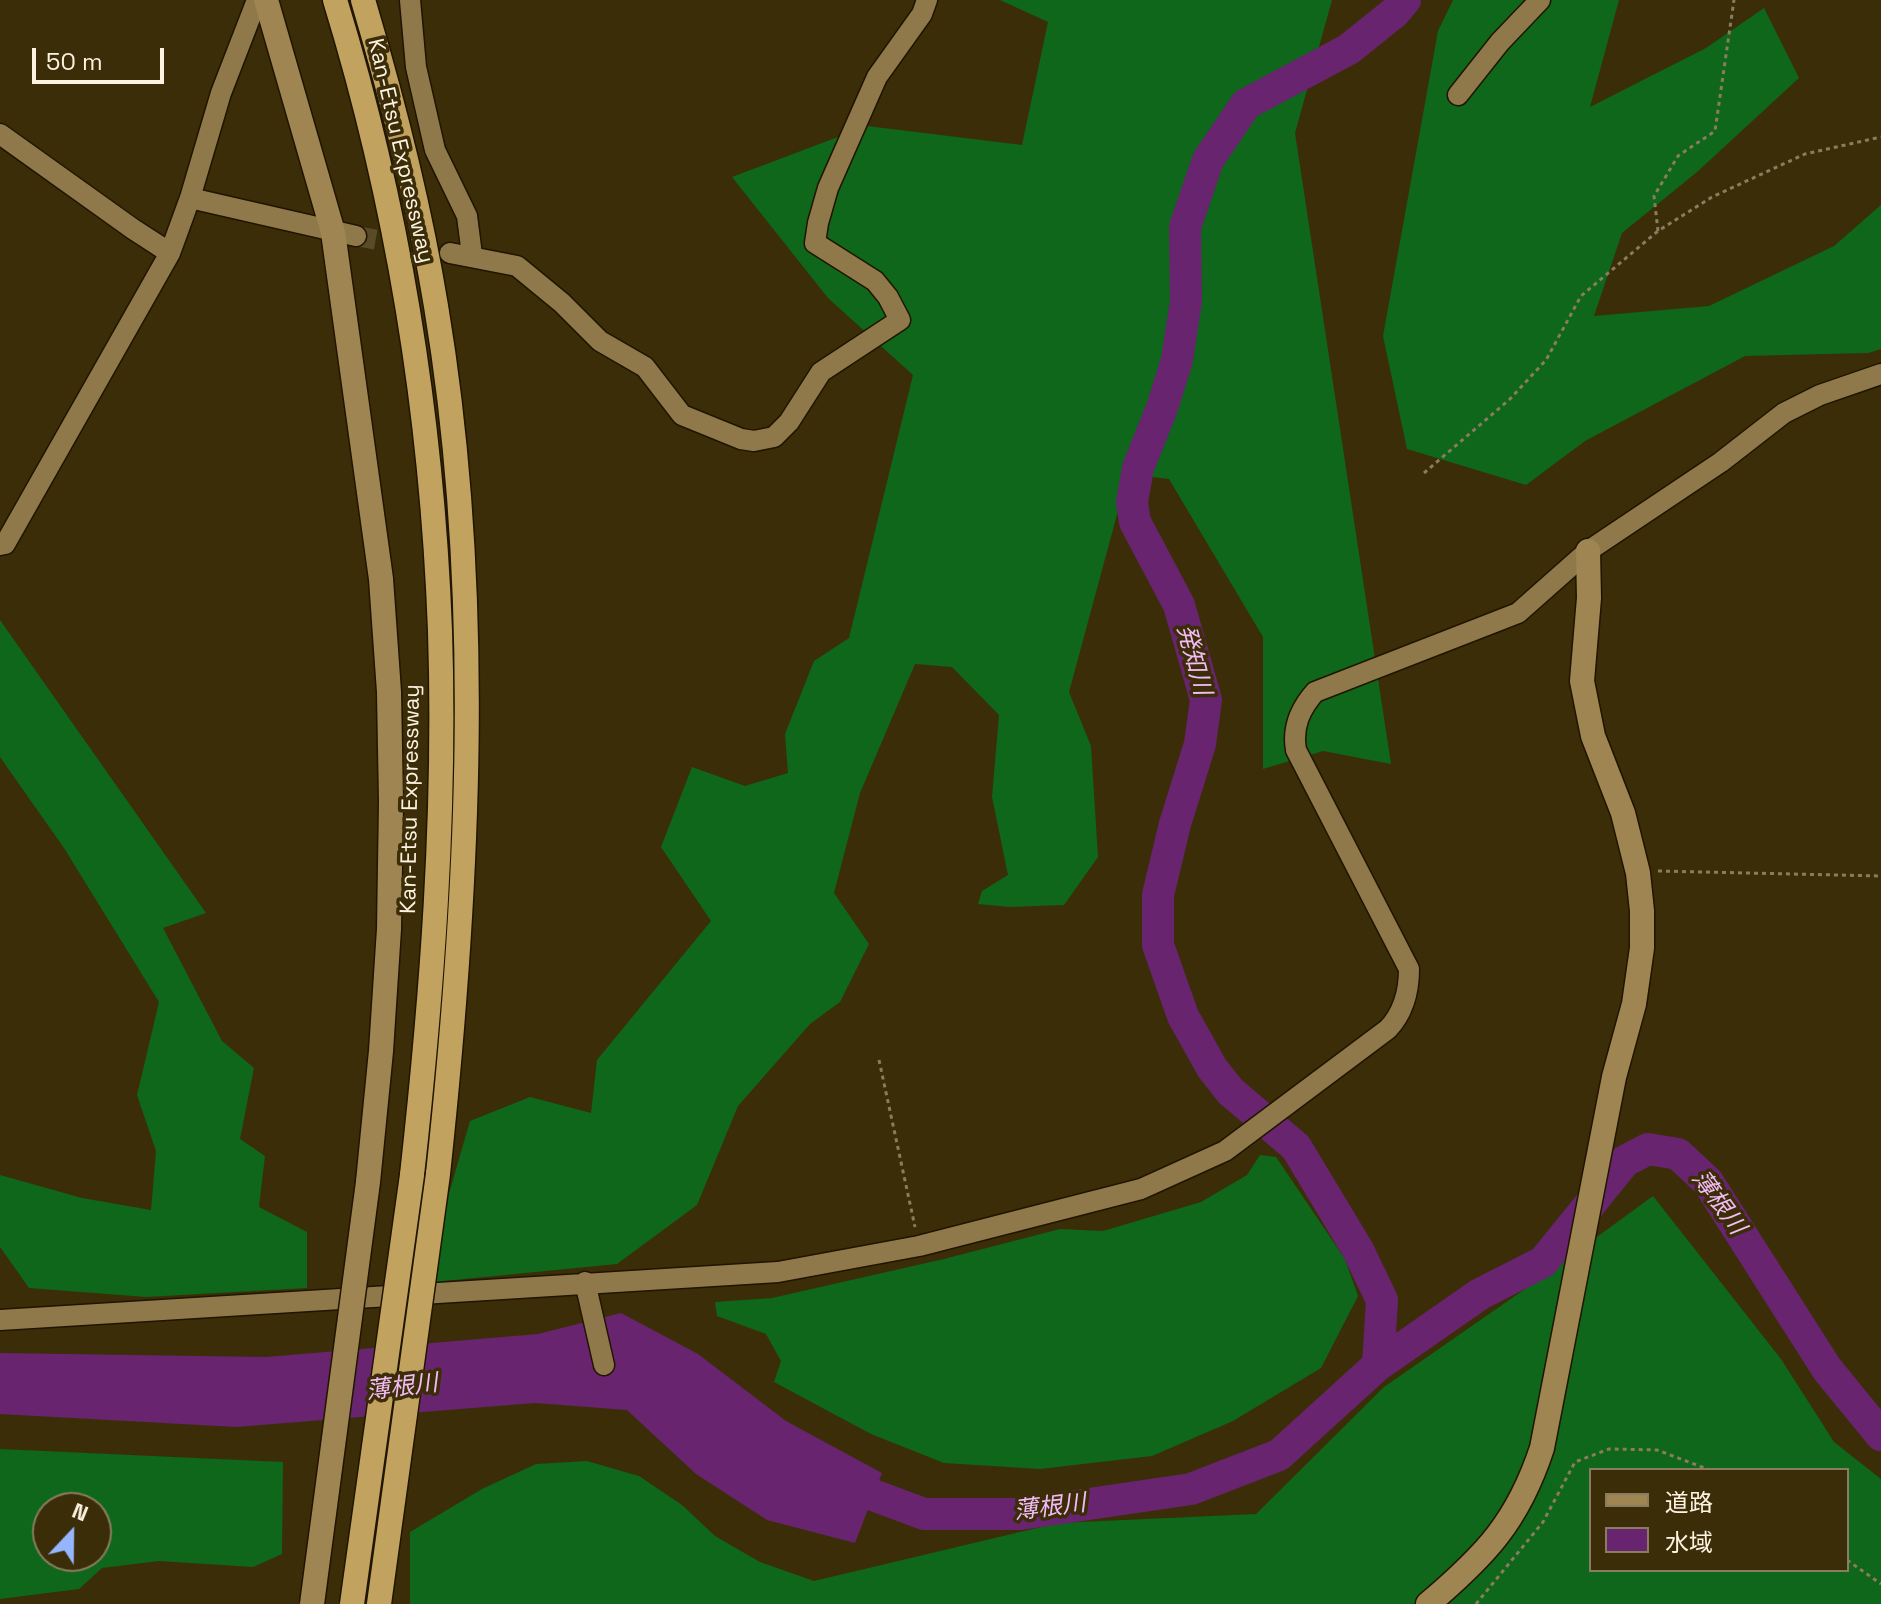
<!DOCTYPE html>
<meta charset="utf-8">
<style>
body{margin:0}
#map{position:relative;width:1881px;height:1604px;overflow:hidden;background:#3c2d09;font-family:"Space Grotesk","Noto Sans JP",sans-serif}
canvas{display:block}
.legend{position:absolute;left:1589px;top:1468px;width:260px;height:104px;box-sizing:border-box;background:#3c2d09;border:2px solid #897c5f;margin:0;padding:10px 14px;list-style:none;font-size:24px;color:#fdf3e0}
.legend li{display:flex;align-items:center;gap:16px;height:40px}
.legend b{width:40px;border:2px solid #897c5f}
.north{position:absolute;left:32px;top:1492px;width:80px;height:80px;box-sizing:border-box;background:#3c2d09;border:2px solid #897c5f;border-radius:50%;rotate:22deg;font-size:22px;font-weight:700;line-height:32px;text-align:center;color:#fdf3e0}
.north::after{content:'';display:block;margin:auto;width:28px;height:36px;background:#95b6fd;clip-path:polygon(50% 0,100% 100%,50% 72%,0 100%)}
.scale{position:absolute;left:32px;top:48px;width:132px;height:36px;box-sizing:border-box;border:4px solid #fdf3e0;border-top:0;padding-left:10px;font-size:24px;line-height:28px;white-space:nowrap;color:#fdf3e0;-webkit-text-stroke:6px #3c2d09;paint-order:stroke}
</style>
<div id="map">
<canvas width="1881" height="1604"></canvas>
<ul class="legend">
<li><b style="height:10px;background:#9e8551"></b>道路</li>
<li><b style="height:22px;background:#68246e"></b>水域</li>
</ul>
<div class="north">N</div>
<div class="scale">50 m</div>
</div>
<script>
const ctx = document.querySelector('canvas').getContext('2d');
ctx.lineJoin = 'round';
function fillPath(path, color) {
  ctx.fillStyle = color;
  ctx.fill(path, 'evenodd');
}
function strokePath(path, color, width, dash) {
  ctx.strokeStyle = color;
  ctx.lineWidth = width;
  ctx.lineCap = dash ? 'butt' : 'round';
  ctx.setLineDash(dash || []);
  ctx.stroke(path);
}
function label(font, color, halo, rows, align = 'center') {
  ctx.font = font + ' "Space Grotesk","Noto Sans JP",sans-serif';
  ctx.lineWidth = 7;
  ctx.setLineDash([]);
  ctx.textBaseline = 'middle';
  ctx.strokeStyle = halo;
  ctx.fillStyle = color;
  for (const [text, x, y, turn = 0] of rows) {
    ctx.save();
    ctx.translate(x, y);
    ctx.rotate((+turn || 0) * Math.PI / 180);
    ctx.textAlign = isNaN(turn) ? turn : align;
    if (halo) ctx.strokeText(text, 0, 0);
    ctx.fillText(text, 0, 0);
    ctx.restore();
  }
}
const forest = new Path2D(`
 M 1000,0 L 1332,0 L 1295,133 L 1391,764 L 1323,751 L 1263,769 L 1263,637 L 1169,479 L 1128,474 L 1069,692 L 1091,746 L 1098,857 L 1064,905 L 1009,907 L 978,904 L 982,891 L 1008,875 L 992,797 L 999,715 L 952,667 L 915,664 L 860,793 L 834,893 L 869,944 L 840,1002 L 810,1024 L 738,1106 L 697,1205 L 617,1264 L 423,1283 L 470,1121 L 530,1097 L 591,1113 L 597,1060 L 711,921 L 661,847 L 692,767 L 745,786 L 788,773 L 785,734 L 814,661 L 849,638 L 913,375 L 828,298 L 732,177 L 867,126 L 1022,145 L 1048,22 Z
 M 1453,0 L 1619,0 L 1590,107 L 1706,48 L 1764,8 L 1799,78 L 1697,172 L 1622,233 L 1594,316 L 1709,306 L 1834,246 L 1881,205 L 1881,349 L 1868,353 L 1745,356 L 1585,441 L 1526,485 L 1407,449 L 1383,336 L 1438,31 Z
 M 0,620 L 206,913 L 163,928 L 222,1041 L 254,1068 L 240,1139 L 265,1156 L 259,1207 L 307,1232 L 307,1288 L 146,1297 L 29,1288 L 0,1247 L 0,1175 L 82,1198 L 151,1210 L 156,1151 L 137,1095 L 159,1002 L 64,848 L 0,757 Z
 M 1260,1155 L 1276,1157 L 1345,1259 L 1358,1296 L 1321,1368 L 1233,1421 L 1152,1456 L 1040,1469 L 944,1463 L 871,1434 L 774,1382 L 781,1361 L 766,1334 L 717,1316 L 715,1302 L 772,1298 L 944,1259 L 1060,1229 L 1103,1231 L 1201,1202 L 1247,1175 Z
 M 1653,1196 L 1781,1359 L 1834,1442 L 1881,1479 L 1881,1604 L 410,1604 L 410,1532 L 482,1489 L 536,1464 L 587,1461 L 639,1476 L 682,1505 L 715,1536 L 760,1562 L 814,1581 L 1058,1523 L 1256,1514 L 1384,1387 L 1538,1280 ZM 1591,1470 L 1847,1470 L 1847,1570 L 1591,1570 Z
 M 0,1449 L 283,1462 L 282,1554 L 253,1567 L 159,1561 L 102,1568 L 79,1589 L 0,1599 ZM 48,1508 L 96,1508 L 96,1556 L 48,1556 Z`);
const water = new Path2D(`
 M 621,1313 L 698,1354 L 786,1421 L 882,1473 L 855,1543 L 767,1520 L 696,1474 L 627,1410 L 535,1403 L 236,1427 L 0,1414 L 0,1353 L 266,1357 L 538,1334 Z`);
const river = new Path2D(`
 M 1378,1365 L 1382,1300 L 1358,1250 L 1296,1147 L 1230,1091 L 1212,1068 L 1183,1016 L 1158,945 L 1158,895 L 1175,824 L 1200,744 L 1206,700 L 1179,605 L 1135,522 L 1132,502 L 1138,468 L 1162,408 L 1177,360 L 1186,301 L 1185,227 L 1208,160 L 1246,104 L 1349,49 L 1395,12 L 1405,0
 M 831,1483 L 846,1485 L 924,1514 L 1021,1514 L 1191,1489 L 1279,1455 L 1378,1365 L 1480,1294 L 1543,1262 L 1625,1161 L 1648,1149 L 1678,1154 L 1708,1182 L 1827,1369 L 1881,1435`);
const streetTunnel = new Path2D(`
 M 356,236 L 450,253`);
const path = new Path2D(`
 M 1658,231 L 1654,196 L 1678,156 L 1715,131 L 1734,0
 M 1424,473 L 1510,399 L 1546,360 L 1581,296 L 1658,231 L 1712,197 L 1805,154 L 1881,137
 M 1658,871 L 1881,876
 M 879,1060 L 915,1227
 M 1847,1560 L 1881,1584
 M 1476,1604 L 1543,1522 L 1575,1462 L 1609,1449 L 1657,1450 L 1710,1470`);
const street = new Path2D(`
 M 410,0 L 416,67 L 435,150 L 467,216 L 472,255
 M 1458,95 L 1500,42 L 1540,0
 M 0,134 L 133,229 L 170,253
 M 190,198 L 356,236
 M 450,253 L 517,266 L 562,303 L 600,341 L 645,367 L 682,415 L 741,439 L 754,441 L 774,437 L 789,422 L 821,372 L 900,320 L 888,297 L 875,281 L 815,243 L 818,223 L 828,188 L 877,77 L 922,14 L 927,0
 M 0,545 L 5,544 L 170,253 L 190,198 L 221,93 L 257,0
 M 585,1282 L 604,1365
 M 0,1320 L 778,1272 L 919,1246 L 1141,1189 L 1225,1151 L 1388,1029 C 1403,1013 1409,991 1409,969 L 1296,750 C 1292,727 1300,709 1315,692 L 1518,613 L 1588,551 L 1721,462 L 1784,413 L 1820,395 L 1881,374`);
const secondary = new Path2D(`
 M 266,0 L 333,232 L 381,579 L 389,692 L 391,802 L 389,929 L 381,1051 L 368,1182
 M 1428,1604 C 1486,1555 1518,1521 1542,1448 L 1614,1077 L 1634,1004 L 1642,948 L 1642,911 L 1638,873 L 1623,813 L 1593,736 L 1582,681 L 1589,598 L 1588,551`);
const highway = new Path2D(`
 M 335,0 C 398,205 432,417 440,631 C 446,813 432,995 412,1175
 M 363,0 C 393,101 419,202 436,306 C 484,593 469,886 438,1174`);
const secondaryBridge = new Path2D(`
 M 312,1604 L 368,1182`);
const highwayBridge = new Path2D(`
 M 352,1604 L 412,1175
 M 379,1604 L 438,1174`);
const streetNames = [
 ["Kan-Etsu Expressway",400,151,77],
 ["Kan-Etsu Expressway",411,799,-89]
];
const waterNames = [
 ["発知川",1193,660,75],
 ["薄根川",1718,1203,54],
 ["薄根川",402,1388,-7],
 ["薄根川",1050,1508,-7]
];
fillPath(forest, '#0e671a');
fillPath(water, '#68246e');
strokePath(river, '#68246e', 32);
strokePath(streetTunnel, '#594b29', 20, [20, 10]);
strokePath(street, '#201500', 23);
strokePath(secondary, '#201500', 27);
strokePath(highway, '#201500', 27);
strokePath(path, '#8a7d5f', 3, [4, 4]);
strokePath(street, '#8f794b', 20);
strokePath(secondary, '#9e8551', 24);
strokePath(highway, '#c2a25f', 24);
strokePath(secondaryBridge, '#201500', 27, []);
strokePath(highwayBridge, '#201500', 27, []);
strokePath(secondaryBridge, '#9e8551', 24);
strokePath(highwayBridge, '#c2a25f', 24);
label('22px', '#fdf3e0', '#3c2d09', streetNames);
label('italic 24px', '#f4bcf7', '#3c2d09', waterNames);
</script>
